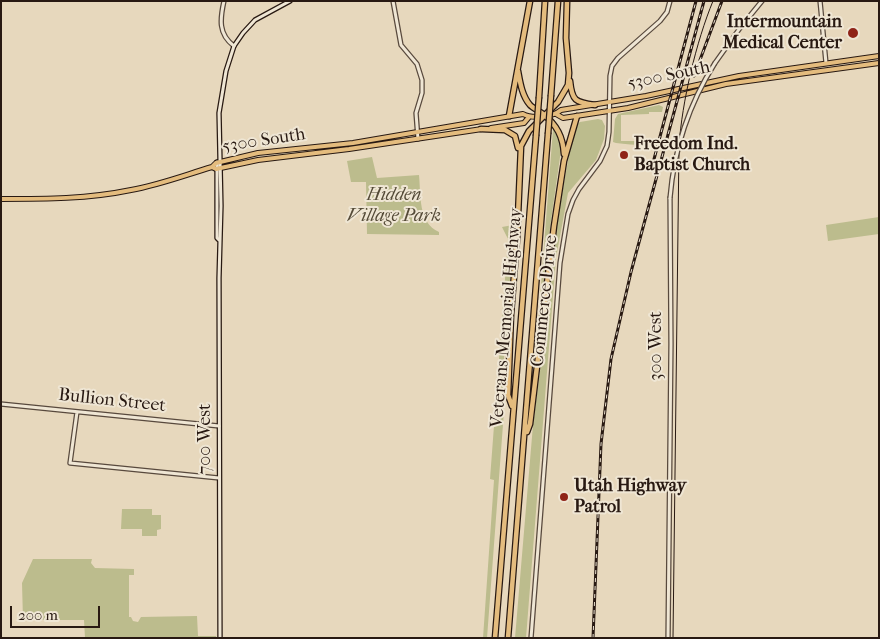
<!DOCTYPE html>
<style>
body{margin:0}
#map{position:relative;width:880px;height:639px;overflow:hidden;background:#e7d8bd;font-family:"IM FELL French Canon",serif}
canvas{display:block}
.frame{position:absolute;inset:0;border:2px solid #281912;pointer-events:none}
.scale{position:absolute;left:10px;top:606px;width:90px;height:22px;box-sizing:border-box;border:2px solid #281912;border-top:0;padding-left:6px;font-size:15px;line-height:18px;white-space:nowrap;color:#281912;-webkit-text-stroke:4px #efe6d4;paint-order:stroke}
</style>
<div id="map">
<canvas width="880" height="639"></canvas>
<div class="frame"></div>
<div class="scale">200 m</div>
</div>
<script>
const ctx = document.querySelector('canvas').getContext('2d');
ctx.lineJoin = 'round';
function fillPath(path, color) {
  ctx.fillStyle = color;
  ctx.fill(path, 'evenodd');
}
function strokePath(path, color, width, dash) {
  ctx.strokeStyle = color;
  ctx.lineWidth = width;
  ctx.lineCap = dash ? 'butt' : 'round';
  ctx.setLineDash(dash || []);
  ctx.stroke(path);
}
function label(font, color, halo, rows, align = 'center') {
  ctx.font = font + ' "IM FELL French Canon",serif';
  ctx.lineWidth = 4;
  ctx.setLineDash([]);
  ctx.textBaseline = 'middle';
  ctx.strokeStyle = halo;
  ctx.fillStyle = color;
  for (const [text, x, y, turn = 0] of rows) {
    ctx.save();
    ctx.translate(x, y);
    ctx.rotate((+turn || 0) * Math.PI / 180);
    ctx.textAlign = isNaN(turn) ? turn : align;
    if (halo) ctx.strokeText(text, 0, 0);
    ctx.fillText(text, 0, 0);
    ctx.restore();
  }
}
const green = new Path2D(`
 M 659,105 L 663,107 L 662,112 L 649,112 L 649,114 L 621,115 L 621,141 L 650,141 L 650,138 L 653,139 C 645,148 627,144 616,143 L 613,142 L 615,119 L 618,114 Z
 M 598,119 L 602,120 L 605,126 L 604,139 L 596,160 L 568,193 L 556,258 L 526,638 L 515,638 L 533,425 L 547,318 L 554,239 L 574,127 L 580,122 Z
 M 553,129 L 559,139 L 561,150 L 550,228 L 538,351 L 536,350 Z
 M 372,157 L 377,178 L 419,175 C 421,195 418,223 439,232 L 439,235 L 367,234 L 366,182 L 351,182 L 347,161 Z
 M 879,217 L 879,234 L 828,241 L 826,225 Z
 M 513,225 L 506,350 L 504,357 L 504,411 L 487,638 L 483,638 L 494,480 L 490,479 L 508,239 L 502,227 Z
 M 122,509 L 152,509 L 152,515 L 161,515 L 161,529 L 157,530 L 157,536 L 142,536 L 142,529 L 121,529 Z
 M 33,559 L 92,559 L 91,563 L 95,568 L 134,569 L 134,575 L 129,575 L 129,617 L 131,617 L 133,621 L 138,622 L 141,617 L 197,616 L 198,636 L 216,636 L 216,638 L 85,638 L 84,620 L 23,620 L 22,583 Z`);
const tertiary = new Path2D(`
 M 224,1 C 220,19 218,34 234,46
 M 393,1 L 401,45 L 417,64 L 422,80 L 422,93 L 416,113 L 418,139
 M 820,1 L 826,63
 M 715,63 L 740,28 L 762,1
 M 1,404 L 219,426
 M 77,412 L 70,463 L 219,478
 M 531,638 L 560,263 L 568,214 L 573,200 L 579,189 L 600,161 L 607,146 L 609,132 L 610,76 L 612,66 L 618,58 L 660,21 L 667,12 L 670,1
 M 668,638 L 671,344 L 670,198`);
const secondary = new Path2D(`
 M 217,162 L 217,238 L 219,240
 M 220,638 L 219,278 L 221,206 L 219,113 L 226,71 L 234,46 L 243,33 L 255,20 L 290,1`);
const primary = new Path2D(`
 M 556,114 L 563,118 L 628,108 L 726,84 L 879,63
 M 491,128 L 524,123 L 529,117
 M 212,167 L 216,169 L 258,160 L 349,149 L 482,129
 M 1,199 C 45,199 88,199 131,190 C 159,185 185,175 212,167 L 216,163 L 258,153 L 353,143 L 523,114 C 532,119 553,117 561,110 L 646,96 L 739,76 L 879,56`);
const motorway = new Path2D(`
 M 518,71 C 520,82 522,96 530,105 C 533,108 539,111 543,114 C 557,125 563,137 564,154
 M 570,81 C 572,101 575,102 595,105
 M 551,95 L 558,1
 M 539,97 L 545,1
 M 509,116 L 530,1
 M 481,129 L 505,130 L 515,136 L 518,148
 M 512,406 L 508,395 L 511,314 L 517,239 L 521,146 L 529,131 L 558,102 L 568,85 L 569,73 L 566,38 L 567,1
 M 527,432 L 530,424 L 554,226 L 564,161 L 577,116
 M 495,638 L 536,136
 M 508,638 L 548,134`);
const tram = new Path2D(`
 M 673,638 L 679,146 C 682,102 696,42 713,1`);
const rail = new Path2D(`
 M 694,76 L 722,1
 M 653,163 L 696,1
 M 593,638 L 601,444 L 611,359 L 631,272 L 704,1`);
const tertiaryBridge = new Path2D(`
 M 670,198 C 674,149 689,104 715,63`);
const motorwayBridge = new Path2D(`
 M 548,134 L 551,95
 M 536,136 L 539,97`);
const markers = [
 [853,33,6,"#8f2418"],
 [624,155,5,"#8f2418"],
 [564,497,5,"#8f2418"]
];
const poiNames = [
 ["Intermountain",842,23,"right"],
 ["Medical Center",842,44,"right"],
 ["Freedom Ind.",634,145],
 ["Baptist Church",634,166],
 ["Utah Highway",574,487],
 ["Patrol",574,508]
];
const streetNames = [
 ["5300 South",669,76,-12],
 ["5300 South",264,141,-9],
 ["Commerce Drive",545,301,-84],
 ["Veterans Memorial Highway",507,318,-85],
 ["300 West",657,346,-90],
 ["Bullion Street",112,401,6],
 ["700 West",206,439,-90]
];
const parkNames = [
 ["Hidden",394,196],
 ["Village Park",394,217]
];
fillPath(green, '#bcbc8d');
strokePath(tertiary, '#58493d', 5.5);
strokePath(secondary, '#281912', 5.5);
strokePath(primary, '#281912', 6);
strokePath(motorway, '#281912', 7);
strokePath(tertiary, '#efe6d4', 3);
strokePath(secondary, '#efe6d4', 3);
strokePath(primary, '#e4bc7e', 4);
strokePath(motorway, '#e4bc7e', 4.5);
strokePath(tram, '#281912', 1);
strokePath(rail, '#281912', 3);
strokePath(rail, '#efe6d4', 1, [4]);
strokePath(tertiaryBridge, '#58493d', 5.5, []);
strokePath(motorwayBridge, '#281912', 7, []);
strokePath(tertiaryBridge, '#efe6d4', 3);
strokePath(motorwayBridge, '#e4bc7e', 4.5);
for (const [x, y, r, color] of markers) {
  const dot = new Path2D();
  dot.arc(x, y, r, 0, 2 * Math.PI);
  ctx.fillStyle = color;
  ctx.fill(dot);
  strokePath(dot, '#efe6d4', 2);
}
label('bold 18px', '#281912', '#efe6d4', poiNames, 'left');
label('18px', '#281912', '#efe6d4', streetNames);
label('italic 18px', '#544a37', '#efe6d4', parkNames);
</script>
